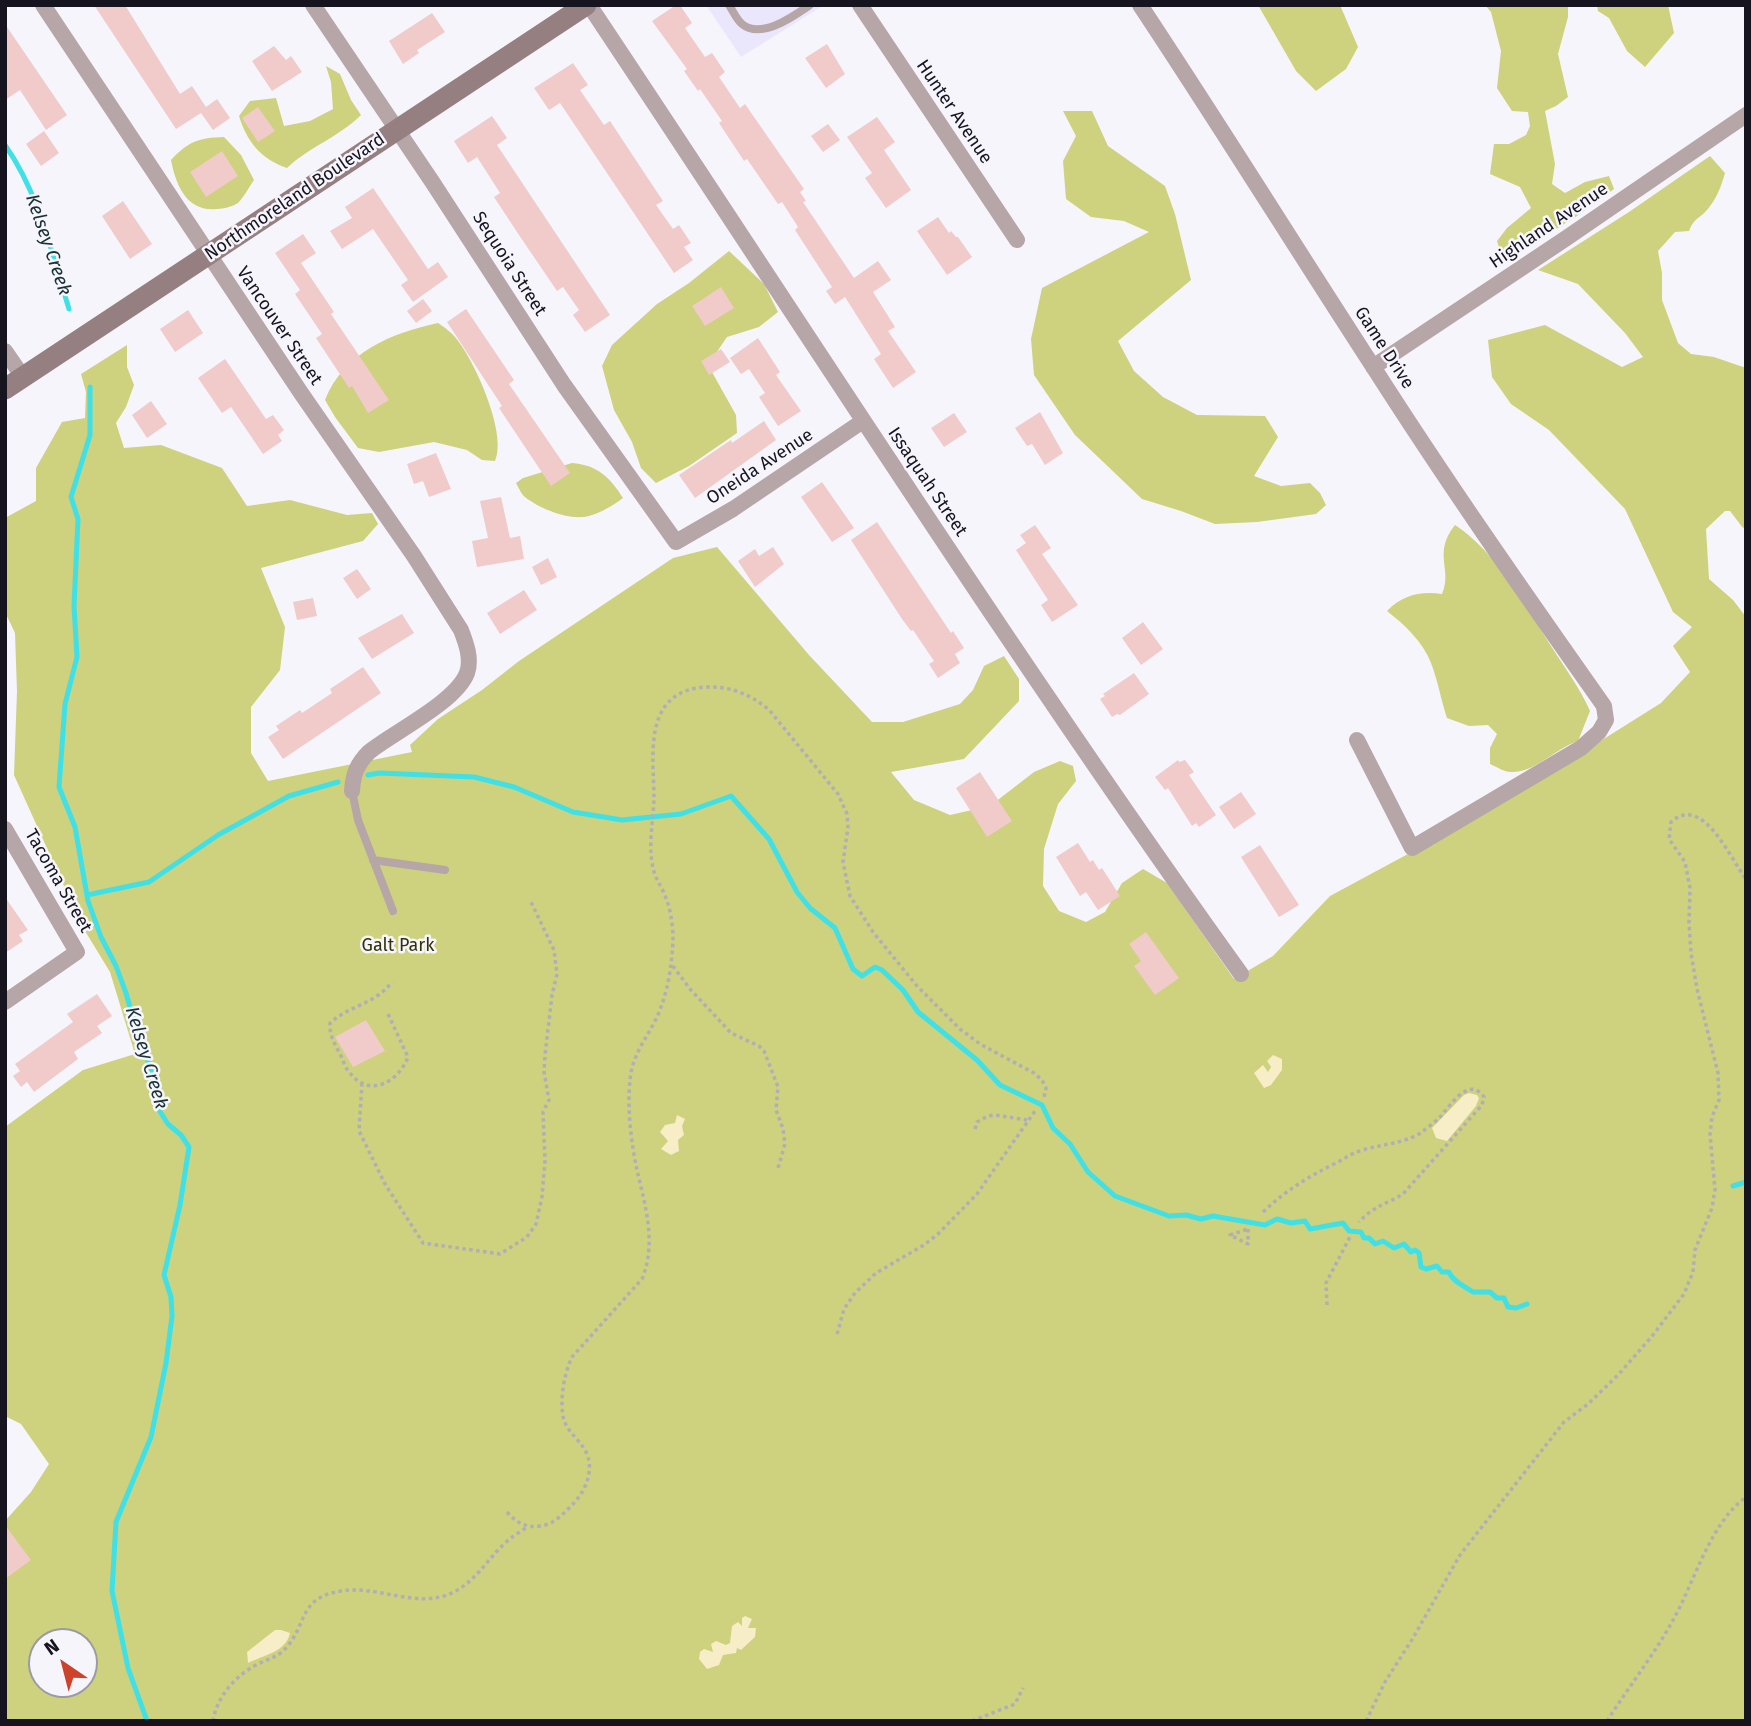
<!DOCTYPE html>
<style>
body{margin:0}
#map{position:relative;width:1751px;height:1726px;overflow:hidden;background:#f6f5fc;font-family:"Fira Sans",sans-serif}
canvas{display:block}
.frame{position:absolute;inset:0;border:7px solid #16141e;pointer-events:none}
.north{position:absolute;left:28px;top:1628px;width:70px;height:70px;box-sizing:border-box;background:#f6f5fc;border:2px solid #9c9ba3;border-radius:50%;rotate:325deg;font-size:19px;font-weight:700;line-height:28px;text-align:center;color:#16141e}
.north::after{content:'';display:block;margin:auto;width:24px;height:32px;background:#ce422b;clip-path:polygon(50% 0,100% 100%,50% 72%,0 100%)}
</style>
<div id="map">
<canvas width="1751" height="1726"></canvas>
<div class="frame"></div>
<div class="north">N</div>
</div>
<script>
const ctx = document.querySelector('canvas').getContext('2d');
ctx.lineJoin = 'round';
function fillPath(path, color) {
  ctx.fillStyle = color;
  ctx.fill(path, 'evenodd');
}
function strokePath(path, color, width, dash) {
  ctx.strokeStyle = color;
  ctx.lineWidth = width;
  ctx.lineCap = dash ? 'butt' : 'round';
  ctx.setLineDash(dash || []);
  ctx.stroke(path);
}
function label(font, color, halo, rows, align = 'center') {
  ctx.font = font + ' "Fira Sans",sans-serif';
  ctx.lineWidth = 5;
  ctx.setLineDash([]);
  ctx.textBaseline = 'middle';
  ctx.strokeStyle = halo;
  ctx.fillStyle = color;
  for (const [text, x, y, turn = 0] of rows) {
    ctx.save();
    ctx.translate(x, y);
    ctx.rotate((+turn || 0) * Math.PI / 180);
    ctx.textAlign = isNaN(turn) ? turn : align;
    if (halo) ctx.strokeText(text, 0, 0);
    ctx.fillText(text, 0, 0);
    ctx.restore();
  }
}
const built = new Path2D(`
 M 706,5 L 824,5 L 741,57 Z`);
const green = new Path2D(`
 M 1258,5 L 1340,5 L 1358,47 L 1346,69 L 1316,91 L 1296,71 Z
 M 1485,5 L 1568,5 L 1568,17 L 1558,54 L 1568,97 L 1556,106 L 1545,111 L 1555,164 L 1552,184 L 1565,193 L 1585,182 L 1609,176 L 1614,189 L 1580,214 L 1504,262 L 1497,241 L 1507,228 L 1531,208 L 1520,187 L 1490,174 L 1494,144 L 1509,144 L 1526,135 L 1530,126 L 1528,112 L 1512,111 L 1497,88 L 1501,51 L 1491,12 Z
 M 1597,5 L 1668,5 L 1674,33 L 1645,67 L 1627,51 L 1609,18 L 1598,11 Z
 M 326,66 L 340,74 L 351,100 L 361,115 C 339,137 309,147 287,168 C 261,159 247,142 239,116 L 250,101 L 276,98 L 284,126 L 310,121 L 333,109 L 331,82 Z
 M 1063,111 L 1092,111 L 1108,146 L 1165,186 L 1175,214 L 1191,280 L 1118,341 L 1134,371 L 1163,397 L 1197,415 L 1265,416 L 1278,437 L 1254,476 L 1281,486 L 1310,483 L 1320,493 L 1326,505 L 1316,514 L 1257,522 L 1215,524 L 1181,511 L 1142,499 L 1075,435 L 1034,375 L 1031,339 L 1042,288 L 1149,232 L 1124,221 L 1091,217 L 1066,199 L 1063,161 L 1076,136 Z
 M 224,137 L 241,155 L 254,180 C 249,187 244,197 238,203 C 234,206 223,209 217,209 C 187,212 176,186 171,160 C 189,141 198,138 224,137 Z
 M 1710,156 L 1725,173 C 1721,187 1717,198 1707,210 C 1699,219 1694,218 1689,231 L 1675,232 L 1658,251 L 1662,273 L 1662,300 L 1678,343 L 1691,354 L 1714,357 L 1746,368 L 1746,525 L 1743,528 L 1730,511 L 1725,511 L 1706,529 L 1709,579 L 1733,600 L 1746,617 L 1746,1721 L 5,1721 L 5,1521 L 31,1492 L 49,1464 L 21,1424 L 5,1416 L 5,1127 L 83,1070 L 135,1054 L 110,972 L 82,926 L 14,775 L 17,691 L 15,633 L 5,612 L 5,518 L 36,501 L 36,468 L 62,422 L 85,418 L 86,392 L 81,374 L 127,345 L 127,367 L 134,385 L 126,407 L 116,423 L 124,448 L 161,445 L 222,468 L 247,506 L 290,500 L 347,515 L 372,513 L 378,524 L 363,541 L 261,568 L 285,627 L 280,670 L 251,707 L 251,753 L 268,781 L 412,752 L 410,745 L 438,719 L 482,690 L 519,661 L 673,558 L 717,547 L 809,655 L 872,722 L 903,722 L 960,704 L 973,690 L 984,666 L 1004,656 L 1019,679 L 1019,701 L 964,759 L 891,772 L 914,800 L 950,815 L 990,806 L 1034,772 L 1060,761 L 1073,766 L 1076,781 L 1058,804 L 1044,849 L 1043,886 L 1059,911 L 1086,922 L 1105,912 L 1122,883 L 1143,869 L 1167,883 L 1234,979 L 1273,956 L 1330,896 L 1497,806 L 1661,703 L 1690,672 L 1673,646 L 1692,627 L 1673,612 L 1625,509 L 1549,430 L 1511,404 L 1492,377 L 1488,340 L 1545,325 L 1622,367 L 1643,357 L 1625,333 L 1578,284 L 1538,270 L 1629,212 ZM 42,1642 L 84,1642 L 84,1684 L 42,1684 Z
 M 729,251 L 764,284 L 778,312 L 759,327 L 727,337 L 708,365 L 736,415 L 737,433 L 689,466 L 656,483 L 641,468 L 632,442 L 614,410 L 602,366 L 612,345 L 657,304 L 689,283 Z
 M 438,323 C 444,327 451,332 455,337 C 474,359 508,434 495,461 L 482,460 L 467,450 L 434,442 L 379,452 L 358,448 L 335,417 L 325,400 C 344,352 392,333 438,323 Z
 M 572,463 C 597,465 610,477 623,498 C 612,506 602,512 589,516 C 570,521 540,509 525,497 C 521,494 519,488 516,483 L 523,478 Z
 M 1455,525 C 1496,552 1526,605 1551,646 C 1565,668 1580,688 1590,711 L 1578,741 C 1556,748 1535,773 1511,772 C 1504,772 1497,767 1490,764 L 1490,748 L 1497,734 L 1488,725 L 1469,726 L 1447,718 C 1441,700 1438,681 1431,663 C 1423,642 1405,625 1387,611 C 1402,595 1421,591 1442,594 C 1453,569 1432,554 1455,525 Z`);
const sand = new Path2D(`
 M 1273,1055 L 1282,1059 L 1282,1070 L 1271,1085 L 1264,1088 L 1254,1073 L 1263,1065 L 1268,1072 L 1271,1067 L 1267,1061 Z
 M 1469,1093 L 1477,1095 L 1479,1098 L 1476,1106 L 1447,1141 L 1436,1138 L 1432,1128 L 1464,1095 Z
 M 677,1115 L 685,1119 L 682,1126 L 684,1135 L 678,1140 L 679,1151 L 671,1155 L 661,1149 L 668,1141 L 660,1132 L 665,1125 L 675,1123 Z
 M 745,1616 L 752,1619 L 748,1628 L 756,1628 L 755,1637 L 741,1650 L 737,1648 L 736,1653 L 723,1655 L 719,1665 L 707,1669 L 699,1659 L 700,1652 L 704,1649 L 713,1652 L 711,1644 L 716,1641 L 726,1645 L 730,1643 L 732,1626 L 738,1622 L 742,1626 L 742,1618 Z
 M 275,1630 L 281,1630 L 290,1633 C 286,1652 264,1655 248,1663 L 247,1652 Z`);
const stream = new Path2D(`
 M 5,145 C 39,193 52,254 69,309
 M 90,387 L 90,435 L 71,497 L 78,519 L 74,606 L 77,657 L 65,704 L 59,787 L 75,827 L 88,901 L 101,937 L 116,966 L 126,993 L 137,1032 L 150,1066 L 159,1110 L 168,1124 L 181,1135 L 189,1147 L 180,1205 L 164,1275 L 171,1297 L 172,1316 L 166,1363 L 151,1437 L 116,1522 L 112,1591 L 128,1668 L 147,1721
 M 368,775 L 379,773 L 474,777 L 514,787 L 573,812 L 622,820 L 681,814 L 731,796 L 769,839 L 797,892 L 810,908 L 835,928 L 853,969 L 862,976 L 875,967 L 882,970 L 903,990 L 918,1012 L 977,1060 L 1000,1085 L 1042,1105 L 1053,1128 L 1070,1144 L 1088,1172 L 1115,1196 L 1169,1216 L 1186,1215 L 1201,1219 L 1213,1216 L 1265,1225 L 1277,1219 L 1291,1223 L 1305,1221 L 1310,1229 L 1343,1223 L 1349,1231 L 1361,1232 L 1364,1238 L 1369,1238 L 1375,1244 L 1383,1241 L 1394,1248 L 1404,1244 L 1411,1252 L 1415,1250 L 1419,1253 L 1421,1267 L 1426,1269 L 1437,1266 L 1442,1272 L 1449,1272 C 1452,1281 1466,1287 1473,1292 L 1490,1292 L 1497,1298 L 1504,1298 L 1508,1307 L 1516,1308 L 1527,1304
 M 87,895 L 149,882 L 218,835 L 289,796 L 338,782
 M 1733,1186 L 1746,1182`);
const building = new Path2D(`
 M 94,5 L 125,5 L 180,94 L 192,86 L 206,107 L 217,99 L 230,118 L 213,130 L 201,113 L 176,129 Z
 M 676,5 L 680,5 L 692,23 L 685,28 L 705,57 L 712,53 L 725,72 L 719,77 L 740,108 L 745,104 L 804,189 L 800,192 L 806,201 L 803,202 L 854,278 L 878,261 L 891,280 L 873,292 L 895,327 L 888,331 L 916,372 L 893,388 L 874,359 L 881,354 L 845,297 L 835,304 L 826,291 L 832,287 L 795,230 L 798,227 L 782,202 L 778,204 L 747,159 L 744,161 L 719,123 L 722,121 L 700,89 L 698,91 L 684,71 L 687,69 L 652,21 Z
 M 432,13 L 445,32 L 417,50 L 419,53 L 403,64 L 389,41 Z
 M 5,24 L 67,115 L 46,130 L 20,90 L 5,100 Z
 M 827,44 L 845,74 L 826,88 L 805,58 Z
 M 274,46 L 286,60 L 291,56 L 302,72 L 272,91 L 252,61 Z
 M 573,63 L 588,85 L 580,90 L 604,125 L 610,121 L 647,177 L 663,201 L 656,205 L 673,229 L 679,225 L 691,243 L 684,247 L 693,260 L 674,273 L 560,103 L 549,110 L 534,88 Z
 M 258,107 L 275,131 L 258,142 L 242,118 Z
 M 492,116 L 507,138 L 497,145 L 610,315 L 585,332 L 573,315 L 579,310 L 563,287 L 557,291 L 519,235 L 494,197 L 500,193 L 477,157 L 468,163 L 454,141 Z
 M 877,117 L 895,142 L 884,150 L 911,190 L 886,208 L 865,178 L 872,173 L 847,137 Z
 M 828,124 L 840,140 L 823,152 L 811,136 Z
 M 44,131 L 59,153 L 41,166 L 26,144 Z
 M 222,151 L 238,176 L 206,197 L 190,172 Z
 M 373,188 L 428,269 L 438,262 L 448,277 L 413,302 L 401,285 L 408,280 L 373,229 L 342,249 L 330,231 L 352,218 L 345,207 Z
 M 123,201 L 152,244 L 130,259 L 102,216 Z
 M 938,217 L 949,233 L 951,231 L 956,237 L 958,237 L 972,257 L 947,275 L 917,231 Z
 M 303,234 L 316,253 L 301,263 L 334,312 L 331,314 L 389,400 L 368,413 L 352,386 L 349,388 L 316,338 L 322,334 L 295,294 L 300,290 L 275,253 Z
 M 721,287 L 734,308 L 705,326 L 692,306 Z
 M 423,299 L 432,311 L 416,323 L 407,311 Z
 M 466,309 L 514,380 L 509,384 L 570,473 L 551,486 L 499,408 L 502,406 L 447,322 Z
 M 188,310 L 203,333 L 175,352 L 160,329 Z
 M 758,338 L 780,372 L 776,375 L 801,411 L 778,426 L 759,397 L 765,393 L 749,369 L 741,374 L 730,358 Z
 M 721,349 L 730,362 L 709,375 L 701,361 Z
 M 225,359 L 266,419 L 273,415 L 284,430 L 278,435 L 282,441 L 263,454 L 231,407 L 222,413 L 198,378 Z
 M 151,401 L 167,424 L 147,438 L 132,415 Z
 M 1040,412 L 1063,453 L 1045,465 L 1032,444 L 1027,446 L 1015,428 Z
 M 954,413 L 967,432 L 944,447 L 931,428 Z
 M 764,421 L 776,440 L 695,498 L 679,475 L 731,440 L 732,443 Z
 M 436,453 L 451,489 L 429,497 L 423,481 L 414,484 L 407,464 Z
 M 822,482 L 854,528 L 832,542 L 801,497 Z
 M 501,497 L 510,538 L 520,536 L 524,559 L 477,567 L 472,541 L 488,538 L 480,501 Z
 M 877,522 L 951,633 L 953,631 L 964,648 L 955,654 L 960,663 L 938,678 L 929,664 L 934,661 L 913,630 L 911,631 L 902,619 L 851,540 Z
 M 1035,525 L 1051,548 L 1042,554 L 1078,605 L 1052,622 L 1041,605 L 1048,600 L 1016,550 L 1026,543 L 1020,535 Z
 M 773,547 L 784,564 L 755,587 L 738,561 L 755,549 L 759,556 Z
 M 548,558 L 557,577 L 541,585 L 532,567 Z
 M 357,569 L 371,589 L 357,599 L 343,578 Z
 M 524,590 L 537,610 L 500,634 L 487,613 Z
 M 313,598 L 317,616 L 297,620 L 293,602 Z
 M 402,614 L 414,633 L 372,659 L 358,638 Z
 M 1143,622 L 1163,649 L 1141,665 L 1122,638 Z
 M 363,667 L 381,693 L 283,759 L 268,737 L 279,730 L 276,726 L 300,710 L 302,713 L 332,693 L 330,689 Z
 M 1134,673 L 1149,694 L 1120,715 L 1117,714 L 1112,717 L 1100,699 L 1105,696 L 1103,694 Z
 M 1178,760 L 1179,762 L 1185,760 L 1194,772 L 1189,775 L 1216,815 L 1199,827 L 1196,823 L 1192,826 L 1168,788 L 1165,790 L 1155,777 Z
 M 980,772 L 1012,821 L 987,837 L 956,788 Z
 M 1241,792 L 1256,814 L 1234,829 L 1219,807 Z
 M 1078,843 L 1090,862 L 1093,860 L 1099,870 L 1102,868 L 1120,896 L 1098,910 L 1086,892 L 1080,896 L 1056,857 Z
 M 1260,845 L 1299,905 L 1279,917 L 1241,857 Z
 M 5,897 L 28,930 L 19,935 L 23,941 L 5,953 Z
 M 1146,932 L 1179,978 L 1155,995 L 1134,966 L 1141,961 L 1129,944 Z
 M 97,994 L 112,1016 L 97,1026 L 102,1033 L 74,1052 L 78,1059 L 34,1092 L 27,1082 L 21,1087 L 13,1076 L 20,1071 L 15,1064 L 73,1022 L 67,1014 Z
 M 366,1020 L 385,1051 L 353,1067 L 335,1037 Z
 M 5,1525 L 31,1560 L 5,1579 Z`);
const path = new Path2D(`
 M 673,966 L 690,989 L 731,1033 L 759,1046 L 764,1051 L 778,1087 L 776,1110 L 783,1129 L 785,1144 L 778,1168
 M 388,1014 L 408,1057 C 399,1081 370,1099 350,1073 C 345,1068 343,1060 340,1054 C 335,1044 329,1035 330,1023 C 350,1005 374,1005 392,982
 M 362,1083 L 359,1131 L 385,1184 L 423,1243 L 500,1254 L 527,1237 L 536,1224 L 542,1197 L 545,1161 L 543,1112 L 549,1100 L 544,1072 L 545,1055 L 552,995 L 557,974 L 554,950 L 531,902
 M 975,1129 L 977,1122 L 988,1116 L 995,1115 L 1027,1120
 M 1263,1212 C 1285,1191 1308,1177 1334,1164 C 1344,1159 1352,1153 1363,1150 C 1382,1144 1401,1144 1419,1134 C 1426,1129 1434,1123 1440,1117 C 1450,1106 1469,1075 1484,1097 L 1482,1105 L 1403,1194 C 1385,1205 1375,1205 1359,1222
 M 1248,1229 L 1248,1244 L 1230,1235 Z
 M 1327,1305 L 1326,1283 L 1351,1235
 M 837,1334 L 844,1309 L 855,1293 L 876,1273 L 924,1245 L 938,1234 L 977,1194 L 1035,1111
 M 507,1512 C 517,1523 526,1528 540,1526 C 553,1525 563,1514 571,1506 C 585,1493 595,1470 586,1452 C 579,1438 566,1432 563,1416 C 560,1398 564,1374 572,1357 L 642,1279 C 657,1242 645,1206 637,1170 C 631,1142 627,1108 630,1080 C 632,1055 647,1038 657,1017 C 668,992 672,966 673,939 C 673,924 670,906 664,893 C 660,884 655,878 653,868 C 648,847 653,821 654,799 C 654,760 642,697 697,688 C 724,684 749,692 770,711 L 838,794 L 847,814 L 848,827 L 843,862 L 850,896 L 873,932 L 917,986 L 960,1029 L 980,1044 L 1034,1073 L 1042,1080 L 1046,1088 L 1044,1097
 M 213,1721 C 217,1696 236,1675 258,1664 C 268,1659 278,1657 285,1649 C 308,1625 297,1598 341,1591 C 376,1585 412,1607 447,1595 C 473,1585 484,1564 502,1546 C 510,1538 519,1532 528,1527
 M 972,1721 L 1015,1704 L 1023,1688
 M 1366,1721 L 1385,1682 L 1413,1638 L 1460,1555 L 1564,1422 L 1588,1404 L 1619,1374 L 1653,1335 L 1684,1294 L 1693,1272 L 1695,1250 L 1712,1208 L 1715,1190 L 1710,1134 L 1712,1117 L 1719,1100 L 1718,1073 L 1697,989 L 1691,953 L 1689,922 L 1690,888 L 1685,862 L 1669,839 L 1671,822 C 1703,793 1731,860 1746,879
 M 1607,1721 C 1628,1688 1653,1656 1672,1622 C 1694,1584 1709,1524 1746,1497`);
const lane = new Path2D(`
 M 729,5 C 733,11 737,20 742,24 C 761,40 794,16 810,5
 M 352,791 L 358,820 L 393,911
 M 373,860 L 445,870`);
const street = new Path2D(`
 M 43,5 L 301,393 L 414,556 L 461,630 C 466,643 472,659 467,673 C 456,702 394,732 369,752 C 357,764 353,774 352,791
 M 313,5 L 433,183 L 564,385 L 676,542 L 733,509 L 863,421
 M 589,5 C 805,329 1014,658 1241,974
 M 860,5 L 1017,240
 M 1140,5 C 1219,124 1294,245 1372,365 C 1446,481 1525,594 1604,706 L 1606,720 L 1599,732 L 1581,748 L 1412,848 L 1357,740
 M 5,351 L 23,377
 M 1373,367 L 1565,239 L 1746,115
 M 5,829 L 77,952 L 5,1002`);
const secondary = new Path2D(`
 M 5,389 L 586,5`);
const streetNames = [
 ["Hunter Avenue",954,112,56],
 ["Northmoreland Boulevard",295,197,-34],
 ["Highland Avenue",1549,226,-34],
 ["Sequoia Street",509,264,57],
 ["Vancouver Street",279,326,56],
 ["Game Drive",1384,348,57],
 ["Oneida Avenue",760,467,-33],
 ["Issaquah Street",927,482,56],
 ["Tacoma Street",58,881,60]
];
const parkNames = [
 ["Galt Park",398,946]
];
const waterNames = [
 ["Kelsey Creek",48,245,71],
 ["Kelsey Creek",146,1058,73]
];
fillPath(built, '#eae7fd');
fillPath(green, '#ced17d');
fillPath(sand, '#f7edc7');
strokePath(stream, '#40e0e7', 5);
fillPath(building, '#f0cbc9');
strokePath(path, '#b0afb7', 3.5, [3.5, 3.5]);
strokePath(lane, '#b6a6a7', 8);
strokePath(street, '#b6a6a7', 16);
strokePath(secondary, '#967f80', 21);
label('18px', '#16141e', '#f6f5fc', streetNames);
label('18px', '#323305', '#f6f5fc', parkNames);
label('italic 19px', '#193233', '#f6f5fc', waterNames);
</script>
